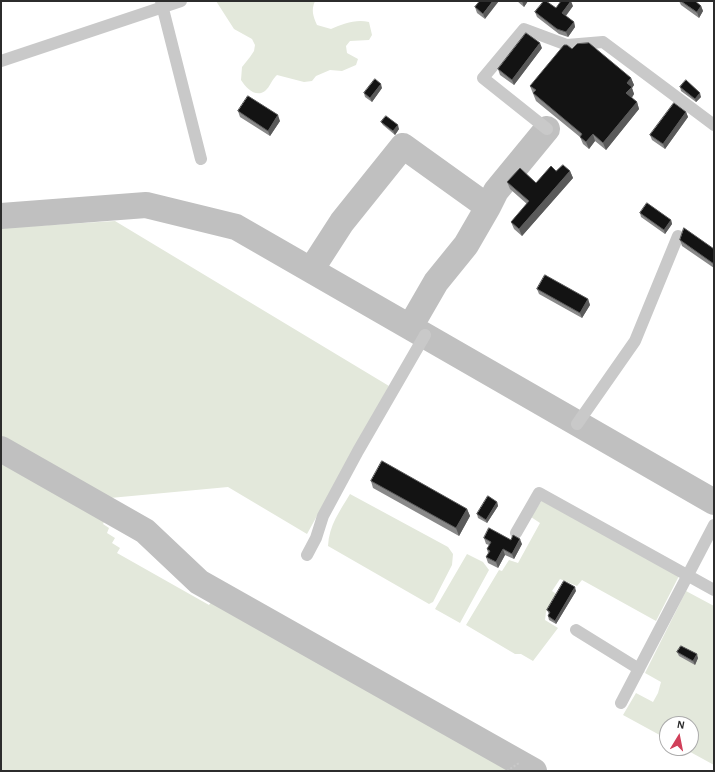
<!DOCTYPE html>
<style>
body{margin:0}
#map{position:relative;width:715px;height:772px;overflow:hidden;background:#fff;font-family:"Alegreya Sans",sans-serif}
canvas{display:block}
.frame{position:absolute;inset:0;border:2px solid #2c2c2c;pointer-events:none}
.north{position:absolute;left:659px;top:716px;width:40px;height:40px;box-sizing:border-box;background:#fff;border:1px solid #ababab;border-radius:50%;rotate:10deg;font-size:11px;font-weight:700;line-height:16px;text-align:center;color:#2c2c2c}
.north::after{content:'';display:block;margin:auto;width:14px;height:18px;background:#d1405a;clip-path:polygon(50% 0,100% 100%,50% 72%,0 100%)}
</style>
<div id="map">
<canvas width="715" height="772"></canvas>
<div class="frame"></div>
<div class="north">N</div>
</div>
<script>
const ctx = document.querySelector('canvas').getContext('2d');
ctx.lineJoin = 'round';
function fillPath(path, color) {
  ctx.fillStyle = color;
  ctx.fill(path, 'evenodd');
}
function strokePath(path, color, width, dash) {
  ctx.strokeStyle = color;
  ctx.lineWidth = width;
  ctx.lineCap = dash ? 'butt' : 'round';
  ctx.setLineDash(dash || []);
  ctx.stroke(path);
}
const green = new Path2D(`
 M 216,1 L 315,1 C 311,10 313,16 317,25 L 331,29 C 343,24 355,19 369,22 L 372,35 L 369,40 L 350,41 L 346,46 L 347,53 L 358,59 L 356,65 L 342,71 L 330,70 L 316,76 L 312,81 L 304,82 L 277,75 C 272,79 270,87 265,91 C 256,98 246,88 241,80 L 242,67 L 250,57 L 254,51 L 255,45 L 252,39 L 234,29 Z
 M 115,221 L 389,386 L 307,534 L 228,487 L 110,498 L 1,436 L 1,228 Z
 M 1,461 L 105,520 L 103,524 L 109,528 L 107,533 L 115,538 L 112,543 L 120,548 L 117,553 L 209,605 L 214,598 L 520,771 L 1,771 Z
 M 350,494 L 448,547 L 453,554 L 452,565 L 433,602 L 429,604 L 328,546 C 329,525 340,511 350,494 Z
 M 542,500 L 680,574 L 656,621 L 582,580 L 577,586 L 560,579 L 552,591 L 568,602 L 565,606 L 554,598 L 546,612 L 545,620 L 558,628 L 533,661 L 521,654 L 515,654 L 466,625 L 499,570 L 502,571 L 509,560 L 518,563 L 540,523 L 531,517 Z
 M 467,554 L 483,562 L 489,570 L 460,623 L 435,609 Z
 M 686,591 L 714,606 L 714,765 L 683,748 L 691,748 L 691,724 L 667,724 L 667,739 L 623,715 L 636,693 L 653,702 L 658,693 L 661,682 L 645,673 Z`);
const taxiway = new Path2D(`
 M 1,216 L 146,205 L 236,227 L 714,502
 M 311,270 L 342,222 L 403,146 L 488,207
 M 410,327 L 436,282 L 466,245 L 488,207 L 496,191 L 547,129
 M 1,449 L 145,531 L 199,582 L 534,771`);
const path = new Path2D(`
 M 507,771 L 519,763`);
const minor = new Path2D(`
 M 161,1 L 201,159
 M 1,61 L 181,1
 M 547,129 L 483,78 L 524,29 L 567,45 L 603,42 L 714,125
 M 577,424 L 635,341 L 678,236
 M 516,533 L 539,493 L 714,590
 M 307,555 L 316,538 L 323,516 L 358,451 L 425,335
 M 576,630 L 639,669
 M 621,703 L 714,525`);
const wall = new Path2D(`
 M 480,1 L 485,19 L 477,13 L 475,7 Z
 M 517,1 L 528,1 L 524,7 Z
 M 679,1 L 697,1 L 696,2 L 701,6 L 703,11 L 699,18 L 681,5 Z
 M 573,6 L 566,16 L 574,22 L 575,27 L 568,37 L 559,34 L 537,17 L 535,12 L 556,8 Z
 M 542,48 L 514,85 L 500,75 L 498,69 Z
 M 572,49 L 631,78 L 634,85 L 632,88 L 634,94 L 632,98 L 637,102 L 639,109 L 606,150 L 595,141 L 589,149 L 583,144 L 580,137 L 536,101 L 530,86 Z
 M 680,87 L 701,97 L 696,102 L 681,91 Z
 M 382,88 L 372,102 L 365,97 L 364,93 Z
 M 238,111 L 280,121 L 270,136 L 240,117 Z
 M 686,112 L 688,117 L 665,149 L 652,140 L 650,135 Z
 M 381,122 L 399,129 L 395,135 L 383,125 Z
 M 556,171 L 570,171 L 573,178 L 522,236 L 514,229 L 511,222 L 527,204 L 510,189 L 507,182 L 536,183 Z
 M 640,213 L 671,220 L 672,224 L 665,234 L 641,217 Z
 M 680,240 L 714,249 L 714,268 L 682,246 Z
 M 537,289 L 588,299 L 590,305 L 582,318 L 539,294 Z
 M 371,481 L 467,509 L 470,516 L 459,536 L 373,488 Z
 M 497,502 L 498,506 L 487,523 L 478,518 L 477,514 Z
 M 484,538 L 511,540 L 522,544 L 514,559 L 505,555 L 498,568 L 488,563 L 486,557 L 488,553 L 487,549 L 489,545 L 486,544 Z
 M 576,591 L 556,624 L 549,620 L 548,616 L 549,614 L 547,610 Z
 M 677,652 L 698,658 L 695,665 L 679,656 Z`);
const shadedWall = new Path2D(`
 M 493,1 L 499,1 L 485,19 L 483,14 Z
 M 522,1 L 528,1 L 524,7 Z
 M 571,1 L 573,6 L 564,18 L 562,13 Z
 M 701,6 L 703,11 L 699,18 L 697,12 Z
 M 574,22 L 575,27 L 568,37 L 566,32 Z
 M 540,43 L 542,48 L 514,85 L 512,80 Z
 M 631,78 L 634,85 L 632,88 L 634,94 L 629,101 L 626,93 L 627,83 Z
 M 381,84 L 382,88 L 372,102 L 370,98 Z
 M 700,93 L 701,97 L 696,102 L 695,99 Z
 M 637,102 L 639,109 L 606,150 L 603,143 Z
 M 686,112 L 688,117 L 665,149 L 663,144 Z
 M 278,115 L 280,121 L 270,136 L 268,131 Z
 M 398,125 L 399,129 L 395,135 L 393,131 Z
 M 593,134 L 595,141 L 589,149 L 586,142 Z
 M 570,171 L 573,178 L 522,236 L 519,229 Z
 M 671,220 L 672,224 L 665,234 L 664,230 Z
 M 588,299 L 590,305 L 582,318 L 580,313 Z
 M 497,502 L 498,506 L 487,523 L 486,520 Z
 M 467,509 L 470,516 L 459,536 L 456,528 Z
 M 520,539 L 522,544 L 514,559 L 512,554 Z
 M 503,549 L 505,555 L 498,568 L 496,562 Z
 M 575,587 L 576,591 L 556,624 L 555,621 Z
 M 697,654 L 698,658 L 695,665 L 693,661 Z`);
const building = new Path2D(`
 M 480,1 L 493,1 L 483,14 L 475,7 Z
 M 544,1 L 546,1 L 556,8 L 561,1 L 571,1 L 562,13 L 574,22 L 566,32 L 557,29 L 535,12 Z
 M 681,1 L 695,1 L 701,6 L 697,12 Z
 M 526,33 L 540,43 L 512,80 L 498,69 Z
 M 589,43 L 631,78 L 627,83 L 632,87 L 626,93 L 637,102 L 603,143 L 593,134 L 586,142 L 580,137 L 582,134 L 533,93 L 536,90 L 530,86 L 564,45 L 567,45 L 572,49 L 577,44 Z
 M 375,79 L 381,84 L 370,98 L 364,93 Z
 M 686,80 L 700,93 L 695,99 L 680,87 Z
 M 248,96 L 278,115 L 268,131 L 238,111 Z
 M 674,103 L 686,112 L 663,144 L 650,135 Z
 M 386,116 L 398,125 L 393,131 L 381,122 Z
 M 563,165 L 570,171 L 519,229 L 511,222 L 529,201 L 507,182 L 520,168 L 536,183 L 551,166 L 556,171 Z
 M 647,203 L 671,220 L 664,230 L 640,213 Z
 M 684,228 L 714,249 L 714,264 L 680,240 Z
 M 545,275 L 588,299 L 580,313 L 537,289 Z
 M 382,461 L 467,509 L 456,528 L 371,481 Z
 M 488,496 L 497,502 L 486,520 L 477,514 Z
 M 489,528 L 511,540 L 513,535 L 520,539 L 512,554 L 503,549 L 496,562 L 486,557 L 490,551 L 487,549 L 491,542 L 484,538 Z
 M 564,581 L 575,587 L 555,621 L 548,616 L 550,612 L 547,610 Z
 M 681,646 L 697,654 L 693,661 L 677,652 Z`);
fillPath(green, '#e3e8db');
strokePath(taxiway, '#c0c0c0', 26);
strokePath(path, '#c9c9c9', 2, [2, 2]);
strokePath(minor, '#c9c9c9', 12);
fillPath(wall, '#898989');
fillPath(shadedWall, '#5a5a5a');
fillPath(building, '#131313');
strokePath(building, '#5a5a5a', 1);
</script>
